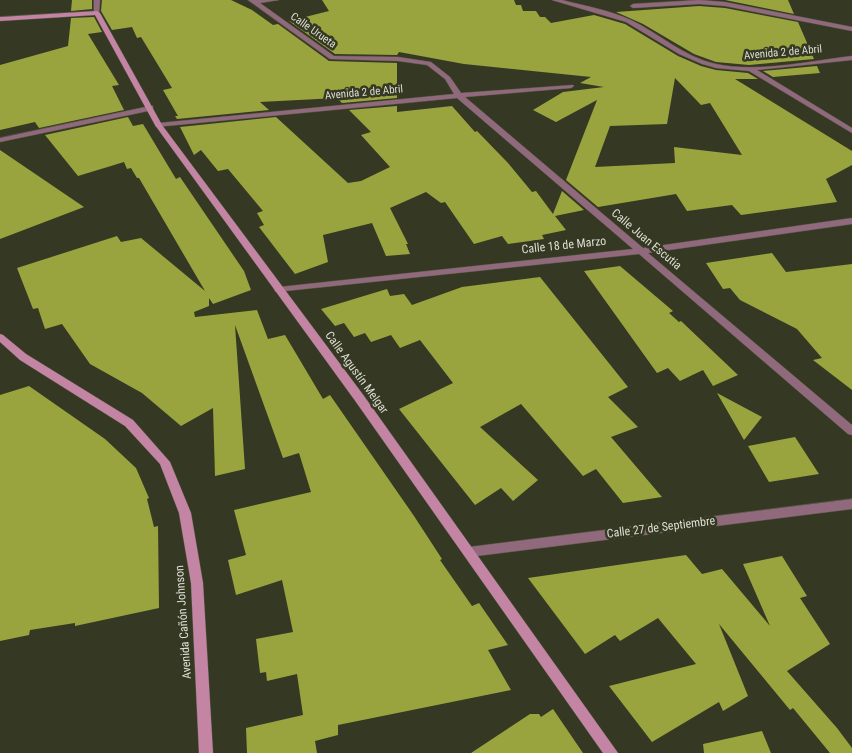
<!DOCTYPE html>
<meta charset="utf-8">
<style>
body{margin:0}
canvas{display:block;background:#353823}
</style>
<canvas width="852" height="753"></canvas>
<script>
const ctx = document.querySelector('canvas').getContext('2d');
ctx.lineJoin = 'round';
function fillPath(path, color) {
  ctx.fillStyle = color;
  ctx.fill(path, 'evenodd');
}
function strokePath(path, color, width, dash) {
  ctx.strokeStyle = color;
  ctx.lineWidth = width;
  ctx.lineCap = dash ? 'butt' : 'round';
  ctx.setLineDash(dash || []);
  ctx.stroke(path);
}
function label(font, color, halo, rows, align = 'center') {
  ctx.font = font + ' "Roboto Condensed",sans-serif';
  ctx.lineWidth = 5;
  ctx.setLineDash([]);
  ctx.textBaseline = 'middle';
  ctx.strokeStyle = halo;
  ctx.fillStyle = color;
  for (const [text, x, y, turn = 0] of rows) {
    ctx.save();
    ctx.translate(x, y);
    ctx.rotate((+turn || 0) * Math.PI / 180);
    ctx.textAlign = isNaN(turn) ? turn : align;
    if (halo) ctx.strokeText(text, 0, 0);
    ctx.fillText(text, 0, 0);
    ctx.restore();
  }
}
const building = new Path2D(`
 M 72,0 L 92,0 L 92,9 L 71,11 Z
 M 102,0 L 231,0 L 252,10 L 273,25 L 278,24 L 329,61 L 397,63 L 397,98 L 342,103 L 337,98 L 260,102 L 269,110 L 177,119 L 175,116 L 178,116 L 163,90 L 172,88 L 141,37 L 137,38 L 132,27 L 112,30 L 101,11 Z
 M 322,0 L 514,0 L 516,5 L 521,5 L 523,11 L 536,11 L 540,17 L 545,17 L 551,23 L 594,15 L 625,24 L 678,56 L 701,66 L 716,70 L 748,73 L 758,79 L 735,79 L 852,151 L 852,165 L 826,179 L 837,202 L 741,215 L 732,205 L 687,211 L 676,194 L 598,207 L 566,180 L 597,100 L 556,122 L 533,110 L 563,92 L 604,87 L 580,83 L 591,77 L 464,64 L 399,52 L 397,55 L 335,54 L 289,21 L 329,11 ZM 675,78 L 701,105 L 710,103 L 742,155 L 674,147 L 675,163 L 595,167 L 610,126 L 667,124 Z
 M 723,0 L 788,0 L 794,14 L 725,0 Z
 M 699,6 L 725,8 L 798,22 L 814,59 L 749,65 L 716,62 L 694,54 L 643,24 L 616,12 Z
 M 94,17 L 102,32 L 88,34 L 119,85 L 112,86 L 124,110 L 39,128 L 35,122 L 0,130 L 0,65 L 68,46 L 71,18 Z
 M 817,66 L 820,73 L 773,77 L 763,71 Z
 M 397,106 L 397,112 L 452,106 L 475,132 L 477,131 L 508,163 L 532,192 L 536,191 L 553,214 L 562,191 L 584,210 L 555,216 L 566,230 L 542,235 L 544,239 L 508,244 L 502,236 L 474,244 L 445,202 L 441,203 L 426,192 L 390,208 L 408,244 L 406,244 L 410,254 L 386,256 L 372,223 L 323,235 L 328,262 L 295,274 L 259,227 L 264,225 L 257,213 L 263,211 L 228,169 L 218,171 L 201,150 L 194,155 L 180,127 L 276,117 L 348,183 L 361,181 L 390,167 L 361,135 L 371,132 L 349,110 Z
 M 128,117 L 133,126 L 143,124 L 176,179 L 180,177 L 244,271 L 251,290 L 213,304 L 209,298 L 209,306 L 194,312 L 195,317 L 257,310 L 268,339 L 285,335 L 323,399 L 330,395 L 414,516 L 442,559 L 440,560 L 472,606 L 479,603 L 508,645 L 488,650 L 511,690 L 338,725 L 338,735 L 315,741 L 317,753 L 247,753 L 246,728 L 303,715 L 297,674 L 267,681 L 266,672 L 260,673 L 256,639 L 293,632 L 282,580 L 236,595 L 228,560 L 246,555 L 234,510 L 311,492 L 299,453 L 283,458 L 235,325 L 245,469 L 215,476 L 213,408 L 181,426 L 142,393 L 90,364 L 62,324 L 45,329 L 38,308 L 33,309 L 17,268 L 117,236 L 121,242 L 141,238 L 205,291 L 139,178 L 137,178 L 131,168 L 127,169 L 124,162 L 78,176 L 45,135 Z
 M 0,150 L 84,207 L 0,239 Z
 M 772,253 L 786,272 L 852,264 L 852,390 L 813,360 L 822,358 L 797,329 L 740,300 L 730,288 L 723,289 L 706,263 Z
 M 620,266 L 673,311 L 669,313 L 679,322 L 681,321 L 738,375 L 713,386 L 703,370 L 680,381 L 668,368 L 657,373 L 584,271 Z
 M 540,277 L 628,387 L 608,397 L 638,427 L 611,437 L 662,497 L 623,503 L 596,469 L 583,476 L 521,404 L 480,427 L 538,480 L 513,501 L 501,488 L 475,505 L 399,409 L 453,383 L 420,340 L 400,348 L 391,335 L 371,342 L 365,333 L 354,337 L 344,323 L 335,326 L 321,309 L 387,289 L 390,296 L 404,294 L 412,305 L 462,287 Z
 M 29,386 L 105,439 L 136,468 L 149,498 L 147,499 L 154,527 L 158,526 L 159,608 L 75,626 L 75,623 L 30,630 L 29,635 L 0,641 L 0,395 Z
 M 717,393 L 762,417 L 744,440 Z
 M 795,437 L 819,474 L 769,482 L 748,446 Z
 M 686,555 L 702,574 L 722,569 L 770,626 L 743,564 L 782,556 L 807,596 L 800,598 L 830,644 L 787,671 L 837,728 L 852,748 L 852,753 L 830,753 L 793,708 L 790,710 L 719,624 L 748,696 L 723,711 L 719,702 L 652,742 L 609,686 L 696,664 L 658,618 L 620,641 L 615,635 L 585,654 L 528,578 Z
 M 553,709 L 583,753 L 471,753 L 530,714 L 539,714 L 541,717 Z
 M 762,731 L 771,753 L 704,753 L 703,744 Z`);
const lane = new Path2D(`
 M 150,106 L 153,106 L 153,110 L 0,142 L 0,138 Z`);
const street = new Path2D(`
 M 94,0 L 100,0 L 99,14 L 94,13 Z
 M 248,0 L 279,0 L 260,3 L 334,56 L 398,57 L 431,62 L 450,77 L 461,93 L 573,85 L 574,86 L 571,88 L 465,97 L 643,248 L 852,218 L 852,224 L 648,253 L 852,425 L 852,435 L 848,434 L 639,254 L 276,292 L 274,290 L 279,287 L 633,249 L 457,98 L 156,127 L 155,125 L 159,123 L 454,94 L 445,79 L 427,65 L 398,61 L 330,59 Z
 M 552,0 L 562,0 C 585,6 609,10 631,20 C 660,34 684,57 716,64 C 757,73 810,61 852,56 L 852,60 L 757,70 L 852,128 L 852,133 L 749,71 L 716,68 L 702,64 L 679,54 L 626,22 Z
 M 699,0 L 725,2 L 852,27 L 852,31 L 725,6 L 699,4 L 633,8 L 630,6 L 633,4 Z
 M 852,499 L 852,509 L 469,557 L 465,556 L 463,552 L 465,548 L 469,547 Z`);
const secondary = new Path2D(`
 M 97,11 L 100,13 L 162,125 L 364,396 L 618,753 L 603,753 L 356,402 L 155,125 L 95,15 L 0,21 L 0,17 Z
 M 0,334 L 3,335 L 26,354 L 133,420 L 170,462 L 191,513 L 203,583 L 213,753 L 199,753 L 191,583 L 179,513 L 160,464 L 125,426 L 20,360 L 0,342 Z`);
const farStreetnames = [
 ["Calle Urueta",313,31,35],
 ["Avenida 2 de Abril",783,53,-5],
 ["Avenida 2 de Abril",364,93,-5]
];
const streetNames = [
 ["Calle Juan Escutia",646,240,40],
 ["Calle 18 de Marzo",564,246,-6],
 ["Calle Agustín Melgar",356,373,54],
 ["Calle 27 de Septiembre",661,528,-7],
 ["Avenida Cañón Johnson",184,622,-94]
];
fillPath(building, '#99a43e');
strokePath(lane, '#535642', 1);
strokePath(street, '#535642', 1);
strokePath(secondary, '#535642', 1);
fillPath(lane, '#91697c');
fillPath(street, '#91697c');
fillPath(secondary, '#c385a3');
label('11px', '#dddfd2', '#353823', farStreetnames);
label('12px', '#dddfd2', '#353823', streetNames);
</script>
